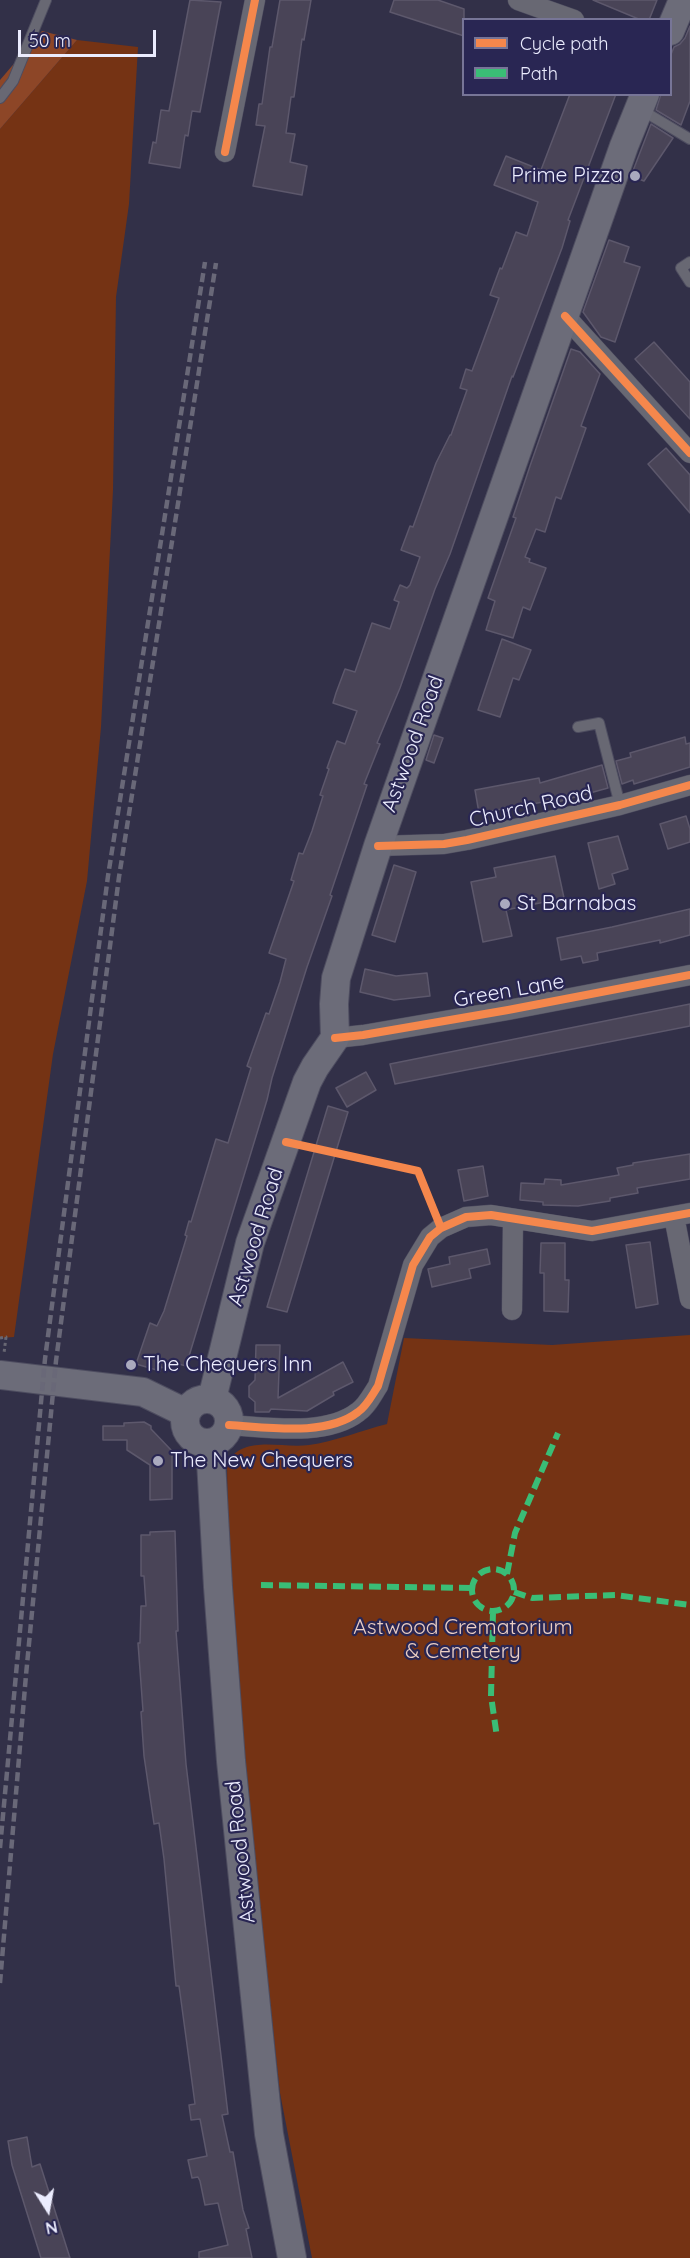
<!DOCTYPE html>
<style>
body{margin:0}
#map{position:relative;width:690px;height:2258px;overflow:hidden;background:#323048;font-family:Quicksand,sans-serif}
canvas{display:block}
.legend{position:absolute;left:462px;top:18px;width:210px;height:78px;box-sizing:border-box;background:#292653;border:2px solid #777597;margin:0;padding:8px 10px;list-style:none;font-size:18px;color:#ebecfe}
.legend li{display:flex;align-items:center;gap:12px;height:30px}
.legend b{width:30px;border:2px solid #777597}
.north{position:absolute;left:18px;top:2180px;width:60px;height:60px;-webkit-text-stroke:4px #292653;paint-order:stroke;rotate:169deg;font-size:16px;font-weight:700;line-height:24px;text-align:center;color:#ebecfe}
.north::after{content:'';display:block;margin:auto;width:21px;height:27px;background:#ebecfe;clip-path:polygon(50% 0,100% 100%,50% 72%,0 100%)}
.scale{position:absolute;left:18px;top:30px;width:138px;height:27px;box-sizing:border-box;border:3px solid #ebecfe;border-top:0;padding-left:8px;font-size:18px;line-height:21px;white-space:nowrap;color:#ebecfe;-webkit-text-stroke:4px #292653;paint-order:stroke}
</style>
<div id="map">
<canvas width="690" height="2258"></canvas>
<ul class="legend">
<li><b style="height:8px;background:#f5874c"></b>Cycle path</li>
<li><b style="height:8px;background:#3abd76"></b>Path</li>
</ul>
<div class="north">N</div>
<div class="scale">50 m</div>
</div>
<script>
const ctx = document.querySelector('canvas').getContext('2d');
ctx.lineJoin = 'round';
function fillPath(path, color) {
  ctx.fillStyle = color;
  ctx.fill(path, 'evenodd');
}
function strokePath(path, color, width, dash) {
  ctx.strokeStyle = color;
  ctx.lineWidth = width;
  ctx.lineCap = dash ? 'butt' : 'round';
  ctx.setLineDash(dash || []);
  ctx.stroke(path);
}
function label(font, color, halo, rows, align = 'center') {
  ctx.font = font + ' Quicksand,sans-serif';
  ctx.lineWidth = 4.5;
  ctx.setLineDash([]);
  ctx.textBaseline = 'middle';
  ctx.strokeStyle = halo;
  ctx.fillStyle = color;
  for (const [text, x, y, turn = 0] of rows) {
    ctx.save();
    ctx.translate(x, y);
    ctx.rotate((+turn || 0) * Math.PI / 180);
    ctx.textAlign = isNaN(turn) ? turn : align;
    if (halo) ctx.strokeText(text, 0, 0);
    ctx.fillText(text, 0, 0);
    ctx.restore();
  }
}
const green = new Path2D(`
 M 77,40 L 138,47 L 129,204 L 116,297 L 113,490 L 101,727 L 87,881 L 53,1054 L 14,1337 L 0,1338 L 0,129 Z
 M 690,1335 L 690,2258 L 312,2258 L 280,2093 L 254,1854 L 245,1771 L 228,1527 L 227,1463 C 244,1434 281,1449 309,1445 C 334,1442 362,1430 387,1424 L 404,1338 L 552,1345 Z`);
const forest = new Path2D(`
 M 42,31 L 77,40 L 0,129 L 0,80 Z`);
const building = new Path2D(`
 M 190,0 L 221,2 L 200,112 L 192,111 L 188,136 L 185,135 L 180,168 L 149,163 L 153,142 L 156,143 L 161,110 L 169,111 Z
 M 280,0 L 311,0 L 304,40 L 302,39 L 294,97 L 291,97 L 286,133 L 295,134 L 290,162 L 307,166 L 302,195 L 253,186 L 265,126 L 256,125 L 259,104 L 262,104 L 270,47 L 272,47 Z
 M 394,0 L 438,0 L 464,9 L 464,36 L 390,12 Z
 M 593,0 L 657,0 L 649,20 L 641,20 Z
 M 690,26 L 690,101 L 681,125 L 656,110 L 661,94 L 670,94 L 670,57 L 674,47 L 680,44 L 685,38 Z
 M 570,94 L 616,94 L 568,220 L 570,221 L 562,248 L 513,377 L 512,376 L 450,554 L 435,589 L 400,688 L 377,743 L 380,744 L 364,784 L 367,785 L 330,895 L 332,896 L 307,967 L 272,1078 L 267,1100 L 186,1366 L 179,1364 L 176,1372 L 161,1367 L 160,1371 L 136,1364 L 150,1323 L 157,1326 L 164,1311 L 187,1236 L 185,1235 L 189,1221 L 191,1222 L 216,1139 L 228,1143 L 251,1068 L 247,1066 L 266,1013 L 269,1014 L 280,982 L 286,959 L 269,953 L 294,881 L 291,880 L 299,853 L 303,854 L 312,831 L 323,796 L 320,795 L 329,769 L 327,768 L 332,754 L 337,741 L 345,744 L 357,711 L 333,703 L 336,693 L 345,669 L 355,672 L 372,623 L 390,629 L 399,602 L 394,600 L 400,585 L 407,588 L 410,585 L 420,557 L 401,550 L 410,526 L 413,527 L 436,463 L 450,435 L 451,435 L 467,390 L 460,388 L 466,369 L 472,371 L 499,298 L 490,295 L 500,268 L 502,269 L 516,232 L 527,236 L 538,202 L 494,185 L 506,156 L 541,170 Z
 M 651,124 L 673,138 L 644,181 L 631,176 Z
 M 609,240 L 629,247 L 624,262 L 640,267 L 615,342 L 601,337 L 583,312 Z
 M 654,342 L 690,382 L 690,419 L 635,359 Z
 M 571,349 L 580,352 L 600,374 L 581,426 L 586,428 L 561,499 L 556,497 L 545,532 L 536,529 L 525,557 L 530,559 L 529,562 L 546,568 L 530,610 L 523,607 L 513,638 L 486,630 L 495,601 L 488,598 L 516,518 L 513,517 L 530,466 Z
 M 666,448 L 690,475 L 690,513 L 648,464 Z
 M 502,639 L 531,650 L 519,680 L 513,678 L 500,717 L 478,710 Z
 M 434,735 L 443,738 L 434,763 L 426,760 Z
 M 685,737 L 686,744 L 690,743 L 690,767 L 634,784 L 633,780 L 622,784 L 616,761 L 631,757 L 630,753 Z
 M 602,765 L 608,788 L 550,804 L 549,801 L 479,813 L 475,790 L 539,778 L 540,783 Z
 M 686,816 L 690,829 L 690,842 L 668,849 L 660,824 Z
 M 618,836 L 628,869 L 612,874 L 615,884 L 599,889 L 588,843 Z
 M 555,856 L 564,898 L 506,910 L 512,936 L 483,942 L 471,882 L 496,877 L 494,868 Z
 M 394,865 L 416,872 L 395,942 L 372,935 Z
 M 690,909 L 690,935 L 660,943 L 660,940 L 597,953 L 598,960 L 583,963 L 581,956 L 561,960 L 557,938 L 612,927 Z
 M 365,969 L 396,976 L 427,973 L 430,996 L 394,1000 L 360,992 Z
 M 690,1004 L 690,1026 L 395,1084 L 390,1064 Z
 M 366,1072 L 376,1090 L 347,1107 L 336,1088 Z
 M 328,1106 L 348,1112 L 287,1312 L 267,1307 Z
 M 690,1154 L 690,1179 L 637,1188 L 638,1193 L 610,1198 L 610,1201 L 578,1206 L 543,1205 L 543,1202 L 520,1200 L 521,1183 L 544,1184 L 545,1179 L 561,1180 L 561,1185 L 619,1175 L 617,1168 L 633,1165 L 633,1163 Z
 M 483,1166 L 488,1196 L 464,1201 L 458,1170 Z
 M 650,1242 L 658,1304 L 636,1308 L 626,1245 Z
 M 541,1243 L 565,1243 L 565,1280 L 569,1280 L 568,1312 L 544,1311 L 544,1273 L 540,1273 Z
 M 487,1249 L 490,1264 L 469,1269 L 471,1278 L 432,1287 L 428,1269 L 450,1264 L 449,1257 Z
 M 256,1345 L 280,1345 L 278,1398 L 343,1362 L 353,1382 L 333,1392 L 334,1395 L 307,1411 L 271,1409 L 269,1412 L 255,1412 L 255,1402 L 249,1397 L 249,1386 L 255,1380 Z
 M 144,1422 L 151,1426 L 151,1429 L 172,1451 L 172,1499 L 150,1500 L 150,1465 L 127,1450 L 127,1440 L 103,1440 L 103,1426 L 124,1426 L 124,1423 Z
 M 175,1531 L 178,1631 L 176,1631 L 186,1764 L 228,2114 L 222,2115 L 230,2152 L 233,2152 L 243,2210 L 249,2228 L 246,2229 L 252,2258 L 199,2258 L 199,2252 L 228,2245 L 218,2203 L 205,2205 L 200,2181 L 198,2177 L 192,2178 L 188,2160 L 207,2156 L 200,2119 L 191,2120 L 189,2105 L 195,2104 L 180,1993 L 179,1986 L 176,1986 L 164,1859 L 159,1823 L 154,1824 L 144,1756 L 141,1712 L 143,1711 L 138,1643 L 140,1643 L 141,1606 L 146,1606 L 144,1576 L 141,1576 L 141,1535 L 150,1535 L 150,1532 Z
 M 27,2137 L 32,2167 L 40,2164 L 70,2258 L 41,2258 L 12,2165 L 8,2141 Z`);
const path = new Path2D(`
 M 0,1338 L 6,1337 L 4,1353`);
const lane = new Path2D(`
 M 0,98 L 13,81 L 46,0
 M 640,109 L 690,139
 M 690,262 L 681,268 L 690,282
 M 578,727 L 599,723 L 620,805`);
const street = new Path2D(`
 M 518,0 L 574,20
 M 225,152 L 255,0
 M 565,316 L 690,453
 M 378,846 L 444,844 L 467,840 L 620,805 L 690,785
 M 335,1038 L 363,1035 L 508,1010 L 690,975
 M 674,1216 L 690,1299
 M 512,1310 L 513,1219
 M 229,1425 C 267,1427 326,1437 358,1412 C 367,1406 372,1395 378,1386 L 413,1265 L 430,1237 L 441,1228 L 466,1217 L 491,1215 L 592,1231 L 690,1213`);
const secondary = new Path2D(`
 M 670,31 L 683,0
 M 0,1375 L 143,1392 L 186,1413
 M185 1421a22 22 0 1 1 44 0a22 22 0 1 1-44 0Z
 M 212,1399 L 250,1243 L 307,1082 L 315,1067 L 335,1038 L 334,1004 L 336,978 L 378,846 L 624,146 L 645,94
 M 210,1443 L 218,1587 L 231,1761 L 269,2134 L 292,2258`);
const rail = new Path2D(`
 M 0,1848 L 45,1359 L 108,876 L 205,262
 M 0,1983 L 26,1675 L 56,1361 L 119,877 L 216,263`);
const quiet = new Path2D(`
 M472 1590a21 21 0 1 1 42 0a21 21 0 1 1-42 0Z
 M 507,1574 L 515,1533 L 558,1433
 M 261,1585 L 471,1588
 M 514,1592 L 532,1598 L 615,1595 L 690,1605
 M 493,1612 L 491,1696 L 497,1737`);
const cycleway = new Path2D(`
 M 225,152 L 255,0
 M 565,316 L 690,453
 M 378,846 L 444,844 L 467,840 L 620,805 L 690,785
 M 335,1038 L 363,1035 L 508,1010 L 690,975
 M 286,1142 L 418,1171 L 441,1228
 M 229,1425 C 267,1427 326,1437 358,1412 C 367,1406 372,1395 378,1386 L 413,1265 L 430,1237 L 441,1228 L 466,1217 L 491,1215 L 592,1231 L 690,1213`);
const markers = [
 [635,176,6,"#aaaabe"],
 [505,904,6,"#aaaabe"],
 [131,1365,6,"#aaaabe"],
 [158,1461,6,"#aaaabe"]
];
const poiNames = [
 ["Prime Pizza",623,176,"right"],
 ["St Barnabas",517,904],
 ["The Chequers Inn",143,1365],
 ["The New Chequers",170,1461]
];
const streetNames = [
 ["Astwood Road",413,744,-70],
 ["Church Road",531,807,-13],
 ["Green Lane",509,991,-10],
 ["Astwood Road",256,1237,-73],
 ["Astwood Road",241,1852,-96]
];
const parkNames = [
 ["Astwood Crematorium",463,1628],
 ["& Cemetery",463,1652]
];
fillPath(green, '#753314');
fillPath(forest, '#8d4627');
fillPath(building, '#494457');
strokePath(building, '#5d586c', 1.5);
strokePath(lane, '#4e4d60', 12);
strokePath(street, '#4e4d60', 21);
strokePath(secondary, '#4e4d60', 30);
strokePath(path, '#686773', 3, [3, 3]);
strokePath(lane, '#686873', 10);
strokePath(street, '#686873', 20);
strokePath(secondary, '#6c6c79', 28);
strokePath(rail, '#696878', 4.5, [9, 4.5]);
strokePath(quiet, '#3abd76', 6, [12, 6]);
strokePath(cycleway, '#f5874c', 8);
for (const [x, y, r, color] of markers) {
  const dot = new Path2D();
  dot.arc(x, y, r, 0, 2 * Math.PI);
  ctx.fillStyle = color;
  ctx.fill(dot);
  strokePath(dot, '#292653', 2);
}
label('21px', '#ebecfe', '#292653', poiNames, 'left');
label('21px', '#ebecfe', '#292653', streetNames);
label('21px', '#ebcec3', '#292653', parkNames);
</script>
